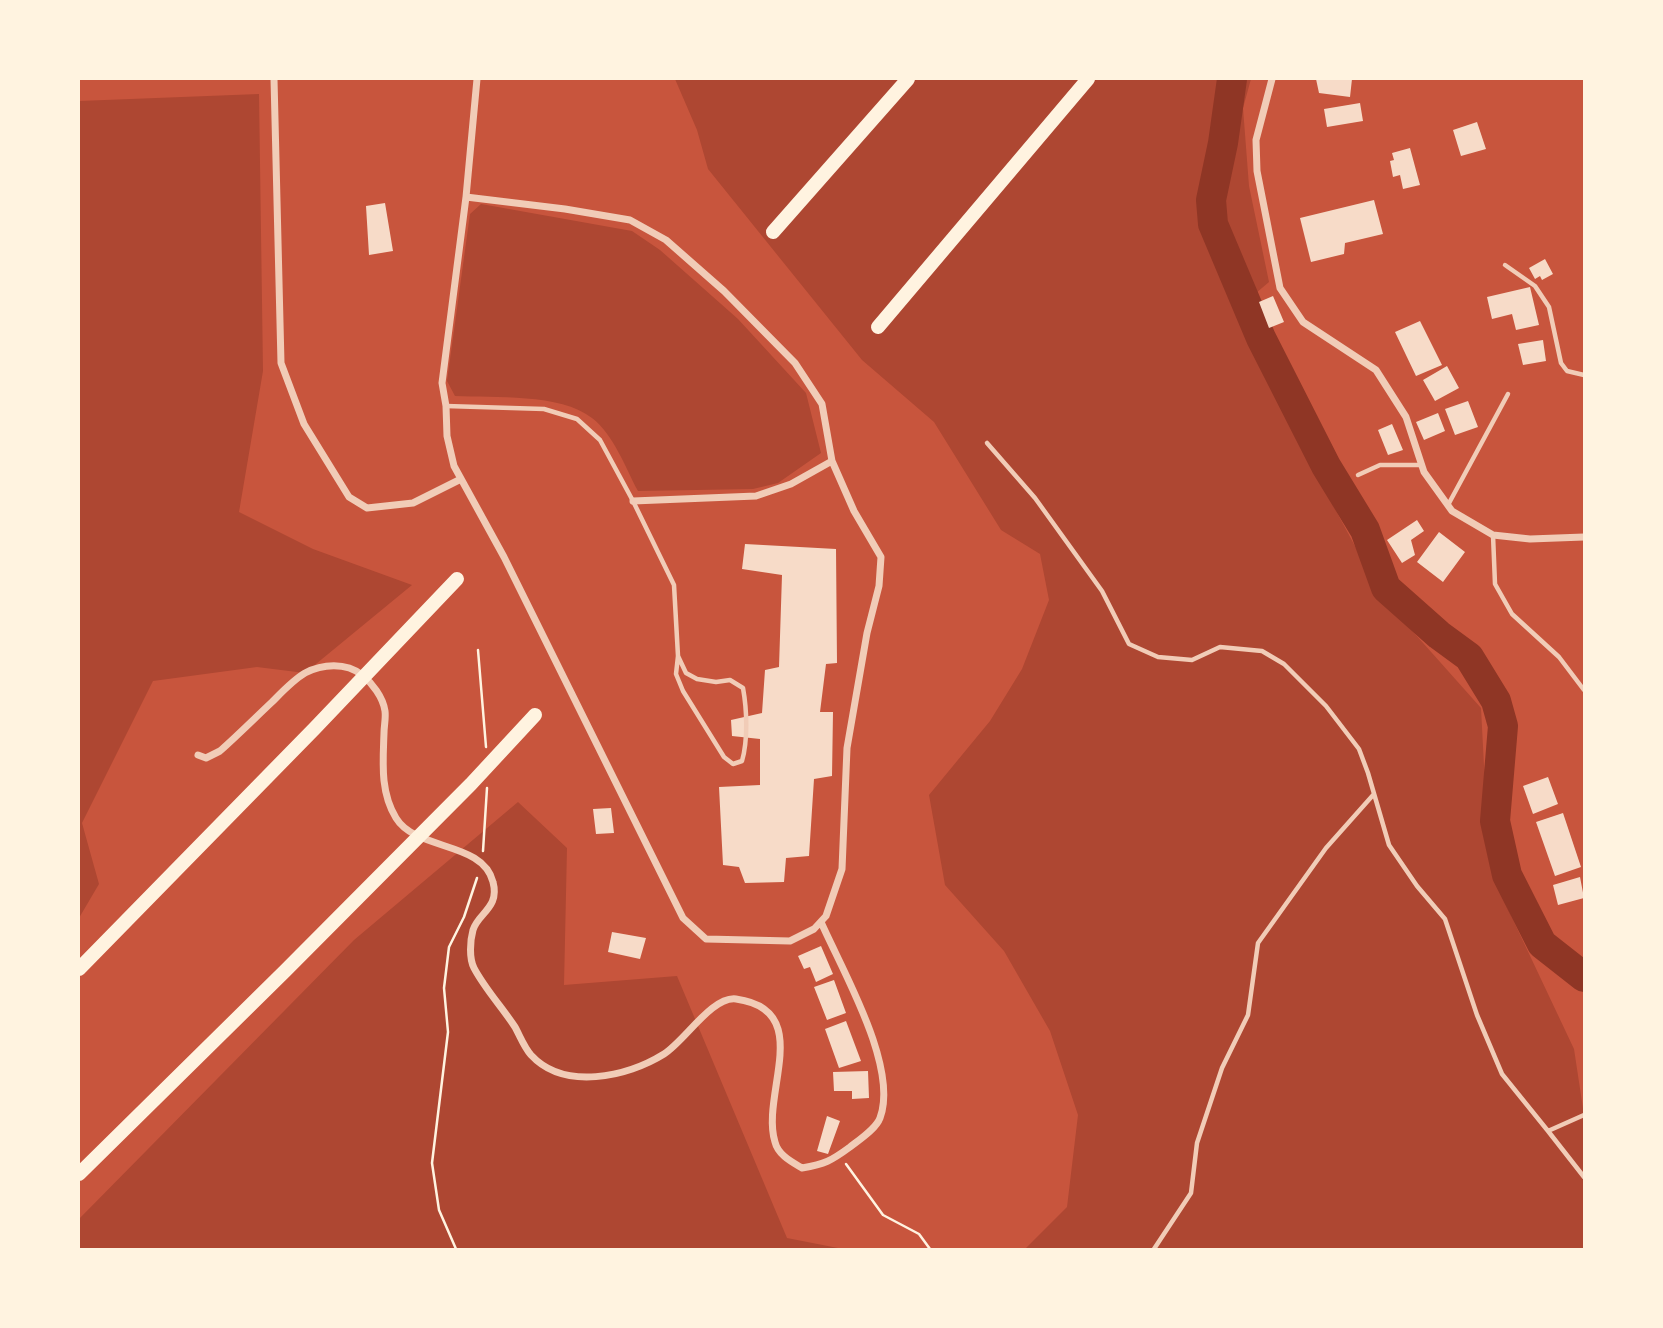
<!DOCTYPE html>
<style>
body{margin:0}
#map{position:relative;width:1663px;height:1328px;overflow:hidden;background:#c8553d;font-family:"Varela Round",sans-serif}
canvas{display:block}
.frame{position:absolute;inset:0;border:80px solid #fff3e0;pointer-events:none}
</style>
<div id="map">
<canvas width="1663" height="1328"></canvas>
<div class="frame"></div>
</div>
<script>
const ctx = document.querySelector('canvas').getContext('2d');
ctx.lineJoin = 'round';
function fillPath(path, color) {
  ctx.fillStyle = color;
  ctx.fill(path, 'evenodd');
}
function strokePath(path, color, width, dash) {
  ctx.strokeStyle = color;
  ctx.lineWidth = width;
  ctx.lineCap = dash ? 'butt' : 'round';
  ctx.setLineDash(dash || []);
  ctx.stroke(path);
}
const green = new Path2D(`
 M 675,79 L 1251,79 L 1243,108 L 1249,186 L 1269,282 L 1242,305 L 1301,446 L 1383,598 L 1481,708 L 1488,843 L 1506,905 L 1574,1049 L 1584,1115 L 1584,1249 L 1025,1249 L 1067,1207 L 1078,1115 L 1050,1031 L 1004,951 L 945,885 L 929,795 L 990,721 L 1022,669 L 1049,600 L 1040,554 L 1001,530 L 934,422 L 862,360 L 708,169 L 697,130 Z
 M 259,94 L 263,371 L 239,512 L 313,549 L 412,585 L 305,673 L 257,667 L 153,681 L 82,823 L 99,884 L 79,918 L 79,101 Z
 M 481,204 L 632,231 L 660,250 L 738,319 L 806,393 L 821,453 L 778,483 L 753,489 L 638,491 C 625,467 614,435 592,418 C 560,393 494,398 455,396 L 447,381 L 470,214 Z
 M 518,802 L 567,848 L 564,985 L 677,976 L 787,1238 L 843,1249 L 79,1249 L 79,1219 L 354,940 Z`);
const river = new Path2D(`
 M 1232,79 L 1223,143 L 1211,200 L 1213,224 L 1261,338 L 1326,466 L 1365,530 L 1386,588 L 1439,635 L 1469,657 L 1496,701 L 1503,726 L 1495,821 L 1507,875 L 1542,944 L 1584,977`);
const building = new Path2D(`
 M 1316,79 L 1352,79 L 1350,97 L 1319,93 Z
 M 1360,103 L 1363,121 L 1327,127 L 1324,109 Z
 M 1477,122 L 1486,149 L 1461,156 L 1453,130 Z
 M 1410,148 L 1420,185 L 1403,189 L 1400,175 L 1393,177 L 1390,161 L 1394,160 L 1392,153 Z
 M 1374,200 L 1383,234 L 1345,243 L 1344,254 L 1311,262 L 1300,218 Z
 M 385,203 L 393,251 L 369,255 L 366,206 Z
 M 1545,259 L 1553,274 L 1542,280 L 1540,276 L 1535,279 L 1529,268 Z
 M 1530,287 L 1539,325 L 1516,330 L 1512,314 L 1492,319 L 1487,297 Z
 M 1273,296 L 1284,322 L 1269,328 L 1259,302 Z
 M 1420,321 L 1442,365 L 1416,376 L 1395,332 Z
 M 1543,340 L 1546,361 L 1523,365 L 1518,344 Z
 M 1447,366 L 1459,388 L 1435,401 L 1423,380 Z
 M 1468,401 L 1478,427 L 1455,435 L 1445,409 Z
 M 1438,413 L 1445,431 L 1424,440 L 1416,422 Z
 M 1392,424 L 1403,450 L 1388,455 L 1378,430 Z
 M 1417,520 L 1424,531 L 1411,540 L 1415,555 L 1402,563 L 1387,540 Z
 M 1439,532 L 1465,552 L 1443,582 L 1417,562 Z
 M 745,544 L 836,549 L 837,663 L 826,664 L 820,712 L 833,712 L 832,776 L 814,779 L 809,856 L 786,858 L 784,882 L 745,883 L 739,867 L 723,865 L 719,787 L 760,785 L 760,739 L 732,736 L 731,720 L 762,713 L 765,670 L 779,667 L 782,575 L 742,569 Z
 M 1548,777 L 1558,804 L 1533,814 L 1523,786 Z
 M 611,808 L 614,833 L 596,834 L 593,809 Z
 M 1563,813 L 1581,867 L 1555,876 L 1536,822 Z
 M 1580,877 L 1584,898 L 1558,905 L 1553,885 Z
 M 612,932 L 646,938 L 640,959 L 608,952 Z
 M 821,946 L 833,974 L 816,982 L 810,967 L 804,969 L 798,956 Z
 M 834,980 L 846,1013 L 827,1020 L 814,987 Z
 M 846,1021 L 861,1061 L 839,1068 L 825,1029 Z
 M 868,1071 L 869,1098 L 852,1099 L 852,1091 L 834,1091 L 833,1072 Z
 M 827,1116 L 840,1121 L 828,1154 L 817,1151 Z`);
const path = new Path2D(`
 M 478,650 L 486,747
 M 483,851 L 487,788
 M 846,1164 L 883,1215 L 919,1234 L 930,1249
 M 456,1249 L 439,1210 L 432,1163 L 448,1032 L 444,988 L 449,947 L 464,917 L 477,878`);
const service = new Path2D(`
 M 1505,265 L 1535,286 L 1549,307 L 1561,363 L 1567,371 L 1584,375
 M 446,406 L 544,409 L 577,419 L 600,440 L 633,501 L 674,585 L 678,656 L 686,673 L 697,679 L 716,682 L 730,680 L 743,688 C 747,710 748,740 742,761 L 733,764 L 724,757 L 683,691 L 676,674 L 678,656
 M 987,443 L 1035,498 L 1102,591 L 1129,644 L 1158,657 L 1192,660 L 1220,647 L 1262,651 L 1284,664 L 1326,706 L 1359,749 L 1368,773 L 1389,845 L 1417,886 L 1445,919 L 1477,1015 L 1502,1074 L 1548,1131 L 1584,1115
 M 1358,475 L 1380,465 L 1421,465
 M 1448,505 L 1508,394
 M 1493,535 L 1495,584 L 1512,614 L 1559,657 L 1584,690
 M 1548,1131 L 1584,1177
 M 1154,1249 L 1191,1193 L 1197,1143 L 1222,1068 L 1248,1015 L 1258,943 L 1326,848 L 1374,794`);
const minor = new Path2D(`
 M 274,79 L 281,363 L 304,424 L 349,497 L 367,508 L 413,503 L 461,479
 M 1272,79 L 1256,140 L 1257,171 L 1280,288 L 1303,322 L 1376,370 L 1406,417 L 1424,472 L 1452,511 L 1493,535 L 1530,539 L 1584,537
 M 466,197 L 565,209 L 630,220 L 666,240 L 724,291 L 795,363 L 822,404 L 832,461 L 854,511 L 881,557 L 879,586 L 867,633 L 847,748 L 842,869 L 826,916 L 814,929 L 790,941 L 706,939 L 683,918 L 504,557 L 454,466 L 447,436 L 446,406 L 442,383 L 466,197 L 477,79
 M 633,501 L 756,496 L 791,484 L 832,461
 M 198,755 L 206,758 L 220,751 C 238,735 255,718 272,702 C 282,692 293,680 305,673 C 322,664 346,662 362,675 C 372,683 383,697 385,711 C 386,718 384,726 384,733 C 383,762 380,792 396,818 C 416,851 483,841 493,882 C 500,908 478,913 473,930 C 470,941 469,958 474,968 C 485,989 502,1007 515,1027 C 520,1036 524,1047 531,1055 C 564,1091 627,1077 664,1054 C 684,1042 712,996 736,999 C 816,1010 760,1094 775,1142 C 778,1155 792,1162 802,1168 C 825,1164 831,1161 850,1147 C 859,1140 876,1129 880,1118 C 899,1067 842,970 821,922`);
const motorway = new Path2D(`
 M 773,232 L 908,79
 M 878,327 L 1088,79
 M 79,969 L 315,728 L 457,579
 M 79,1174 L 285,971 L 471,784 L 535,715`);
fillPath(green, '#ae4732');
strokePath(river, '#8f3625', 30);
fillPath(building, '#f7dbc8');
strokePath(path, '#fff3e0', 2.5);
strokePath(service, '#f1ccb7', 4.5);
strokePath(minor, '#f1ccb7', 7);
strokePath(motorway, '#fff3e0', 14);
</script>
